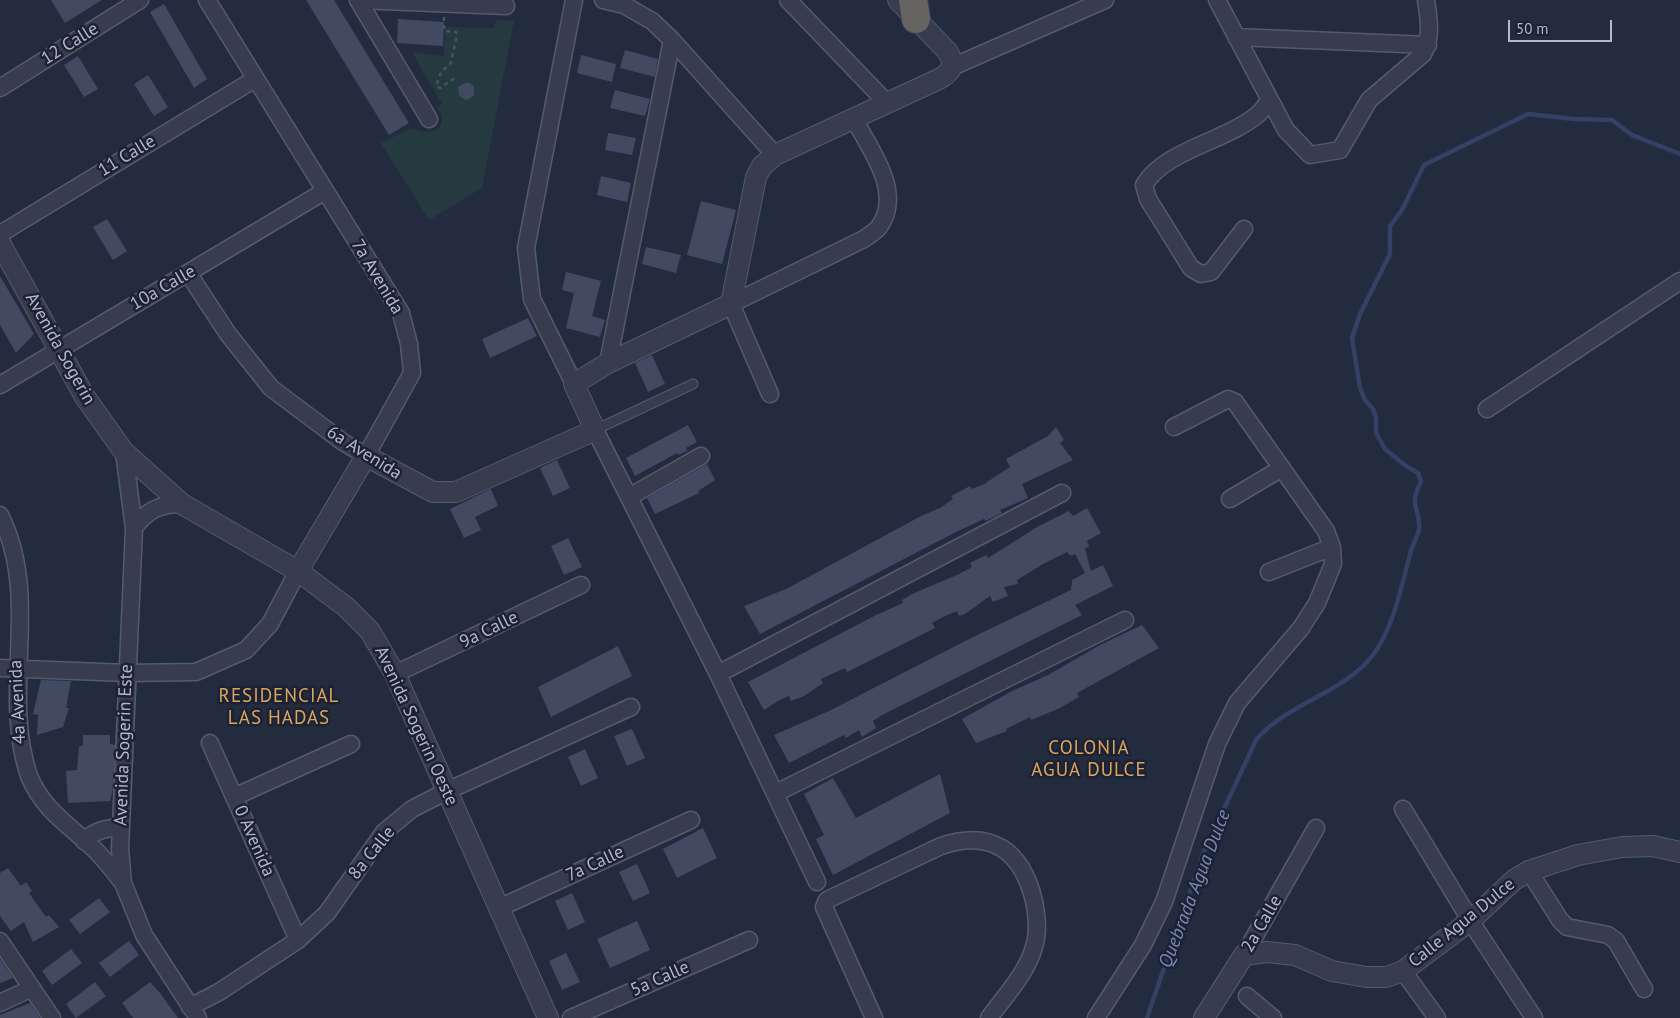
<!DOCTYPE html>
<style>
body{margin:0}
#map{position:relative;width:1680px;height:1018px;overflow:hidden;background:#232b3f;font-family:"PT Sans",sans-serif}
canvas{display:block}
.scale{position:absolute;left:1508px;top:20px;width:104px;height:22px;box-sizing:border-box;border:2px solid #b3b8ca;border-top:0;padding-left:6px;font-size:15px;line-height:18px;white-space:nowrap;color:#b3b8ca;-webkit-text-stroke:4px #1c2234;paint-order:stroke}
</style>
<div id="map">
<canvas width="1680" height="1018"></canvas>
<div class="scale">50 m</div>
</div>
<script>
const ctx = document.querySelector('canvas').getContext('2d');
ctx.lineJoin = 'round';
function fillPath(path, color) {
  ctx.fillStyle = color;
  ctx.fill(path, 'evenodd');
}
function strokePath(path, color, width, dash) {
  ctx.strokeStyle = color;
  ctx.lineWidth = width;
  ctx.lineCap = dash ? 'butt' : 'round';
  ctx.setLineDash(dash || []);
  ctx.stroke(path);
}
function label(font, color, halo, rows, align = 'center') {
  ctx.font = font + ' "PT Sans",sans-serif';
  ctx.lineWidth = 5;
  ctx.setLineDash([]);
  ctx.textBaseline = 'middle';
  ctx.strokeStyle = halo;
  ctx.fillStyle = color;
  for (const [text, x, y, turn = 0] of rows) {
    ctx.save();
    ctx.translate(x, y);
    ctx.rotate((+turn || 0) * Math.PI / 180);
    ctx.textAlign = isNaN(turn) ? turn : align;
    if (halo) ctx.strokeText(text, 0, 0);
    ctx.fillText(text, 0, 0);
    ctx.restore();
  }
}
const green = new Path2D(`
 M 496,20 L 514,21 L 482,188 L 429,220 L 381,143 L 411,128 C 423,132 432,135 441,125 L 442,116 L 437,108 L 442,104 L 412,52 L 444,56 L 445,27 L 494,28 Z`);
const stream = new Path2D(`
 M 1147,1018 L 1203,854 L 1256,740 C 1287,703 1343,694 1373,655 C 1395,625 1401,586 1411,551 C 1413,544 1418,536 1419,529 C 1421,506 1407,508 1421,482 L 1418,473 L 1406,466 L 1385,449 L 1376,433 L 1376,418 L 1373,409 L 1365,400 L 1360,388 L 1352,338 L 1360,314 L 1390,254 L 1390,226 L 1402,210 L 1424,165 L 1528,114 L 1574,119 L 1612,120 L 1632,135 L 1680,154`);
const building = new Path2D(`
 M 51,0 L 102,0 L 65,23 Z
 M 306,0 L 334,0 L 409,123 L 389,135 Z
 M 164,4 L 207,79 L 194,88 L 150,12 Z
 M 398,19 L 444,22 L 443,46 L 397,43 Z
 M 625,50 L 658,59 L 655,77 L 620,68 Z
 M 581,55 L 616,64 L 612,82 L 577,73 Z
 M 78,56 L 98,89 L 84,97 L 64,65 Z
 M 148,75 L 168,107 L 154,116 L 134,84 Z
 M 467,82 L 474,86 L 474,96 L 466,100 L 459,96 L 458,87 Z
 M 615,90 L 650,99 L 645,116 L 610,108 Z
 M 608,133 L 636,138 L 632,155 L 605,150 Z
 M 601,176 L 631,183 L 627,202 L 597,195 Z
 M 701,201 L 736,210 L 722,264 L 687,255 Z
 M 107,219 L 127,251 L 113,260 L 93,227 Z
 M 646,247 L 681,255 L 676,273 L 642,264 Z
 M 566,272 L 601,281 L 592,316 L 605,320 L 600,337 L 566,328 L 574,293 L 562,290 Z
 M 0,276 L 34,334 L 16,353 L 0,325 Z
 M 528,318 L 537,336 L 490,358 L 482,339 Z
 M 652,355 L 665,384 L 648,392 L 635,363 Z
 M 688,425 L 697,442 L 686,448 L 687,451 L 678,455 L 677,453 L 635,476 L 626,458 Z
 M 1056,427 L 1064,440 L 1060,443 L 1073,460 L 1022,484 L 1028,498 L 1000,510 L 1002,513 L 996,516 L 985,521 L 984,519 L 954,533 L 760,634 L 744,606 L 788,588 L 921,516 L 940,508 L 953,499 L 951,496 L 970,486 L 972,489 L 984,484 L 1010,467 L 1006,459 L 1048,436 Z
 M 557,460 L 570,488 L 553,496 L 540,468 Z
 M 707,464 L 715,480 L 698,491 L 699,493 L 655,514 L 647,498 Z
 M 491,489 L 498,506 L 475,517 L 481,530 L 464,538 L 450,509 Z
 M 1087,508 L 1101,533 L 1087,541 L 1089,546 L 1085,549 L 1091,571 L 1103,565 L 1113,586 L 1075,605 L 1082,615 L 884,714 L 873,721 L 876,728 L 862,737 L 859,730 L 846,738 L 844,735 L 789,763 L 774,735 L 829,711 L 973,637 L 1071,590 L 1072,580 L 1085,573 L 1075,554 L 1071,556 L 1067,552 L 1043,564 L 1017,580 L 1018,584 L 1004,587 L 1008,596 L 993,602 L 990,596 L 965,614 L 959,616 L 957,611 L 945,616 L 932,623 L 935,628 L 847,672 L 845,668 L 821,679 L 823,683 L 804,696 L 791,701 L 789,696 L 778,701 L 764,710 L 748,682 L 876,615 L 903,603 L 902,600 L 912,594 L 959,574 L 972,567 L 970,563 L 986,555 L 988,558 L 1037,527 L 1069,511 L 1073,516 Z
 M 568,538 L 582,567 L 564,575 L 551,546 Z
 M 1142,625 L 1159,648 L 1077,693 L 1079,697 L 1060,708 L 1031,720 L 1030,717 L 1006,729 L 1007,731 L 976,743 L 962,719 L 1012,691 L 1048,675 L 1100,645 Z
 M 618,646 L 632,676 L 551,717 L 538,687 Z
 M 41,680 L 71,681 L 66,708 L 69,708 L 63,727 L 37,735 L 38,715 L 33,714 Z
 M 632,729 L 645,758 L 627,766 L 614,736 Z
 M 83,735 L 110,735 L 110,744 L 115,745 L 113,788 L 110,801 L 68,803 L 66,771 L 77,770 L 79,747 L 83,745 Z
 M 585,749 L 598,778 L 581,786 L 568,757 Z
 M 940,774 L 950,813 L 833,875 L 816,839 L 824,835 L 804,794 L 833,778 L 856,818 Z
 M 703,828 L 717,858 L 677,878 L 663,849 Z
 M 637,864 L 650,893 L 633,901 L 619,872 Z
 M 8,868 L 21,886 L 26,882 L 32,891 L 29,893 L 46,917 L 49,915 L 59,927 L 33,942 L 24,922 L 11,931 L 0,916 L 0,873 Z
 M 572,893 L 585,922 L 568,930 L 555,901 Z
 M 99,898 L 110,912 L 80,934 L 69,920 Z
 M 637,921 L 650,950 L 610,968 L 597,939 Z
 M 129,941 L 139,955 L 110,977 L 99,963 Z
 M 71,949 L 82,963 L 52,985 L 42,971 Z
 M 566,953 L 580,982 L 562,990 L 549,961 Z
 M 0,959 L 13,978 L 0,983 Z
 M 95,982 L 106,996 L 76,1018 L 66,1004 Z
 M 150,982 L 160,993 L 178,1018 L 133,1018 L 122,1003 Z
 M 30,1003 L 40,1018 L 0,1018 L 0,1015 Z`);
const path = new Path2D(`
 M 444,17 L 444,31 L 456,32 L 457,34 L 451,63 L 441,72 L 436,86 L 440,88 L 458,76`);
const service = new Path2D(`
 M 595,430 L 693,384`);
const minor = new Path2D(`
 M 358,0 L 506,6
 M 358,0 L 429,119
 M 603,0 L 624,5 L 652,21 L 672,40 L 775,155
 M 788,0 L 887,103
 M 1217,0 L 1286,130 L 1310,155 L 1340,150 L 1369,100 L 1423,54 C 1432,37 1429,19 1426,0
 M 1236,37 L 1428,45
 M 952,67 L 1105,0
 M 0,88 L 140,0
 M 1244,229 L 1211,272 L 1201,274 L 1191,268 L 1148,199 L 1144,185 C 1165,150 1226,141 1257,115 C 1262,111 1266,105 1270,100
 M 0,234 L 255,79
 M 188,273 L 228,334 L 271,388 L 343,442 L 366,456 L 412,373 L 409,344 L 401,313 L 207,0
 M 608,363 L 672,40
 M 574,384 L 532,299 L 526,248 L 574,0
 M 0,385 L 325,191
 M 770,394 L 731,304 L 864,239 C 868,236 875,232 879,227 C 904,193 870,149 854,119
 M 1487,409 L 1680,281
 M 595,430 L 718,674 L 817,882
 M 124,452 L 134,528 L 120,849 L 123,883 L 144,935 L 198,1018
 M 629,497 L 701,456
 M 1230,499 L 1282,468
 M 0,515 C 42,598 0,690 29,776 C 43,809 65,822 91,846 C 103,857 113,870 123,883
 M 134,528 C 147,510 160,504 182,504
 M 1269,572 L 1332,547
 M 0,668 L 127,673 L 196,672 L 246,650 L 270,624 L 298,571
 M 395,674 L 581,585
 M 718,674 L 1062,493
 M 210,743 L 298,940
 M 776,793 L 1125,620
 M 234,797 L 351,744
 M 1403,809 L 1475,928 L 1534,1018
 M 84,841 C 95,830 107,828 121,827
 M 1529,871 L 1560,920 L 1567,927 L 1608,935 L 1616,941 L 1644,989
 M 499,908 L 691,820
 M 0,941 L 52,1018
 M 1244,955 L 1316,828
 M 1403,971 L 1437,1018
 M 1247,996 L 1273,1018
 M 0,1003 L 32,988
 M 190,1007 L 219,992 L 298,940 L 327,913 L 384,832 L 412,809 L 447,791 L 631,707
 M 571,1018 L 749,940
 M 874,1018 L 824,907 L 827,900 L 941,846 C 992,829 1022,851 1034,901 C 1037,916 1039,932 1034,947 C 1027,973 1004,997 989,1018
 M 1096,1018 L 1143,945 L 1164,902 L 1217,744 L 1237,703 L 1301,628 L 1317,603 L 1333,564 L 1332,547 L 1326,531 L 1235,402 L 1228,399 L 1174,427`);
const tertiary = new Path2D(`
 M 0,243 L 85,397 L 124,452 L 182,504 L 298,571 L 346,607 L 370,631 L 395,674 L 548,1018
 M 298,571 L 366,456 L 433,492 L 456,492 L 595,430 L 574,384 L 608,363 L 731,304 L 756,177 L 762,166 L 775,155 L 939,79 C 952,72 956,64 947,51 L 898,0
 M 1204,1018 L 1244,955 L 1267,952 L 1295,955 L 1332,971 L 1366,977 L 1386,977 L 1403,971 L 1470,921 L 1514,880 L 1529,871 L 1578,855 L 1622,847 L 1653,846 L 1680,852`);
const trunk = new Path2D(`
 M 913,0 L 916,19`);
const streetNames = [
 ["12 Calle",70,44,-32],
 ["11 Calle",127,156,-31],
 ["7a Avenida",377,277,59],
 ["10a Calle",163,288,-30],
 ["Avenida Sogerin",60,349,61],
 ["6a Avenida",364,453,32],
 ["9a Calle",489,630,-26],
 ["4a Avenida",18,702,-93],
 ["Avenida Sogerin Oeste",416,726,65],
 ["Avenida Sogerin Este",124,745,-88],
 ["0 Avenida",254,841,66],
 ["8a Calle",372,853,-51],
 ["7a Calle",595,864,-25],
 ["Calle Agua Dulce",1462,923,-39],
 ["2a Calle",1262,924,-60],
 ["5a Calle",660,979,-24]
];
const neighbourhoodNames = [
 ["RESIDENCIAL",279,697],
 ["LAS HADAS",279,719],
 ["COLONIA",1089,749],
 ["AGUA DULCE",1089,771]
];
const waterNames = [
 ["Quebrada Agua Dulce",1195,889,-69]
];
fillPath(green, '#253940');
strokePath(stream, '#344165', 4.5);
fillPath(building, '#414a61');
strokePath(service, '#555b6d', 11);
strokePath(minor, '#555b6d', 19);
strokePath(tertiary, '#555b6d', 22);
strokePath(trunk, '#42485a', 30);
strokePath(path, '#43565d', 2.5, [4, 4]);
strokePath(service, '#373d4f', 9);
strokePath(minor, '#373d4f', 16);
strokePath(tertiary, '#373d4f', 20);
strokePath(trunk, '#656461', 28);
label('18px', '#b3b8ca', '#1c2234', streetNames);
ctx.letterSpacing = '1px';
label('19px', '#daa65d', '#1c2234', neighbourhoodNames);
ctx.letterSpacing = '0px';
label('italic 19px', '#7989b3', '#1c2234', waterNames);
</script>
